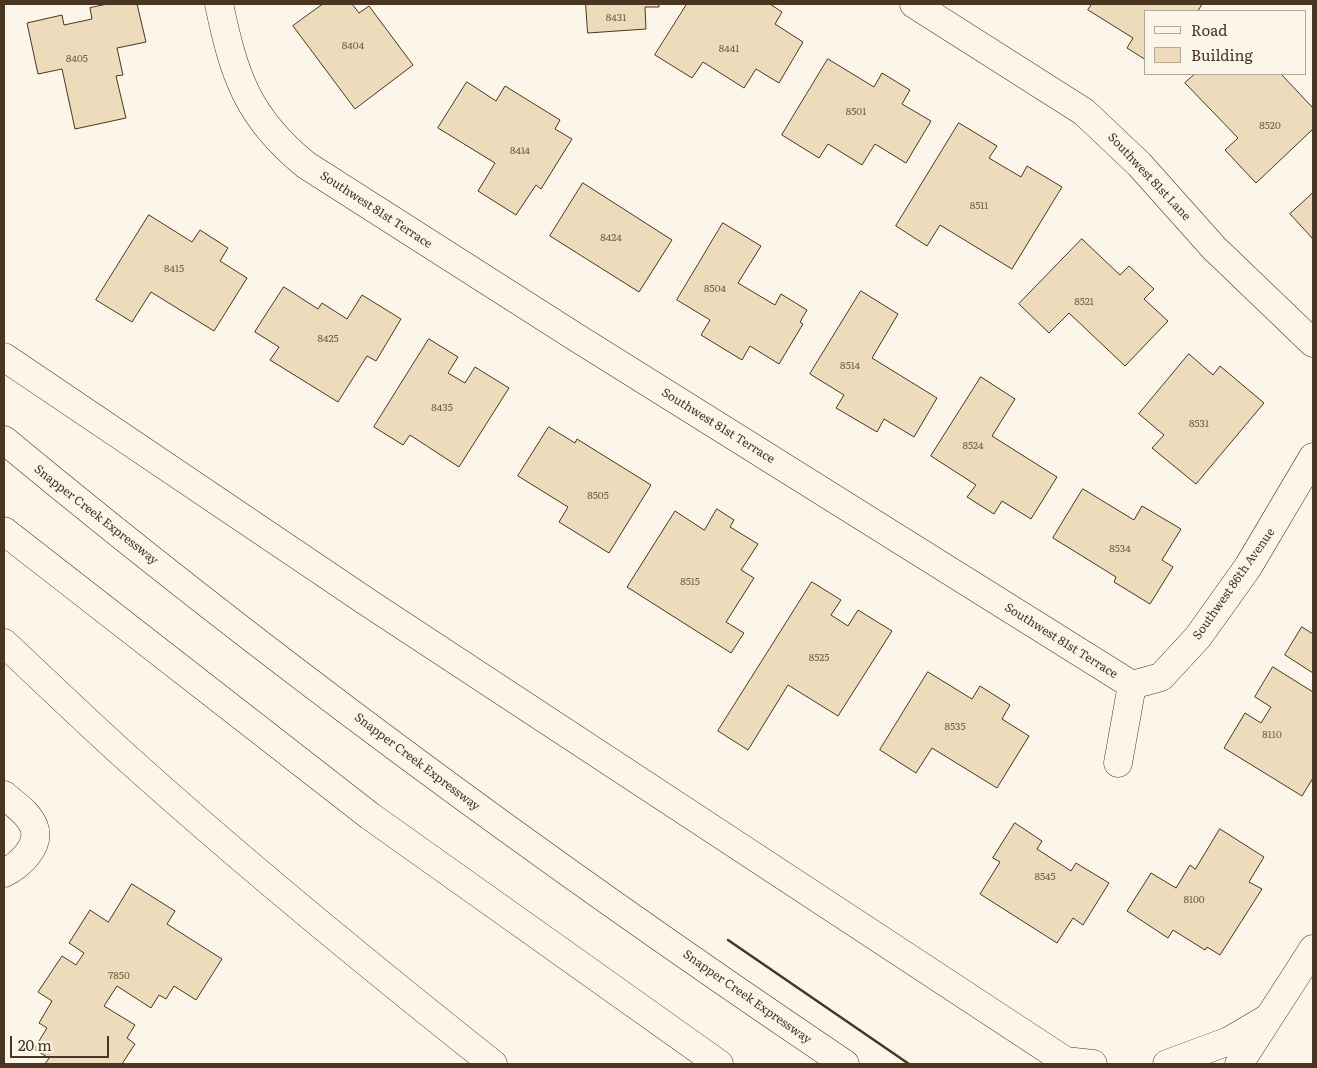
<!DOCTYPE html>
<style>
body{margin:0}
#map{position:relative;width:1317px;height:1068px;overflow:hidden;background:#fbf6e9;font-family:Literata,serif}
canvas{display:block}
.frame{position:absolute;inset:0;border:5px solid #4a3520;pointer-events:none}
.legend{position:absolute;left:1144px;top:10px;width:162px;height:65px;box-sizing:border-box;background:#fbf6e9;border:1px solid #b4a999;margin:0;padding:6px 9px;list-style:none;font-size:15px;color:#4a3520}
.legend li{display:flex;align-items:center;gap:10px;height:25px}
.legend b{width:25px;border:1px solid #b4a999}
.scale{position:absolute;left:10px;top:1036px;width:99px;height:22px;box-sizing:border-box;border:2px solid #4a3520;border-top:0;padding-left:6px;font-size:15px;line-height:18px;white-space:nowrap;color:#4a3520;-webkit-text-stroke:4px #fbf6e9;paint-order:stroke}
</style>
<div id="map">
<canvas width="1317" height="1068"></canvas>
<div class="frame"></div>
<ul class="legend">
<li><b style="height:6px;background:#fbf6e9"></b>Road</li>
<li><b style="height:14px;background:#ecdcbc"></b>Building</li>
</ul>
<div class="scale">20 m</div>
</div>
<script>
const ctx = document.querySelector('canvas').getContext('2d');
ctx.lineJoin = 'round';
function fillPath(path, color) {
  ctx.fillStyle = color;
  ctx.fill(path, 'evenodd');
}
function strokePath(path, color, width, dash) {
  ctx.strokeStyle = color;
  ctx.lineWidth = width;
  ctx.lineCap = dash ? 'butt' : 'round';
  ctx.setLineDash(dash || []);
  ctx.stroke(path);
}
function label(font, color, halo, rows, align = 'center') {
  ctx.font = font + ' Literata,serif';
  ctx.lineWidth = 4;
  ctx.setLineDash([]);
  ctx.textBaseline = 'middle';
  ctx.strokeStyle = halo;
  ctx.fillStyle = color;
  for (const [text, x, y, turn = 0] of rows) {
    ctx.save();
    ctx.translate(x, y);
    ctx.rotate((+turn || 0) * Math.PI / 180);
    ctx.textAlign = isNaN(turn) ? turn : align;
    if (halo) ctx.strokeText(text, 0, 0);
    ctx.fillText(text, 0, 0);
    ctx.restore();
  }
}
const building = new Path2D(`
 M 108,4 L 137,4 L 146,42 L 117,48 L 123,75 L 116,76 L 126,118 L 75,129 L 62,69 L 38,74 L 27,23 L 62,15 L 64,25 L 92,19 L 90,8 Z
 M 323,4 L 352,4 L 359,13 L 369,6 L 413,65 L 355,109 L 293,26 Z
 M 586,4 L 659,4 L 659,7 L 645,7 L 646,29 L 588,33 Z
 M 687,4 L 770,4 L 782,12 L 775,24 L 803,42 L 779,83 L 756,69 L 744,88 L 703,62 L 692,78 L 655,55 Z
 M 1092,4 L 1202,4 L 1198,11 L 1146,11 L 1146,60 L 1127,48 L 1133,38 L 1088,10 Z
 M 828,59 L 874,87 L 882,73 L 910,90 L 902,104 L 931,121 L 906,163 L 875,144 L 862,165 L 828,144 L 819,158 L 782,135 Z
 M 1195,74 L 1281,74 L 1313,108 L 1313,129 L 1256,183 L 1225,150 L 1238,138 L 1185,83 Z
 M 467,82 L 496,101 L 505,86 L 560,120 L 555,129 L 572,139 L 541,189 L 536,185 L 516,215 L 478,191 L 495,163 L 438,128 Z
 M 959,123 L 997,146 L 989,158 L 1021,177 L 1027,166 L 1062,187 L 1012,269 L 940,225 L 927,246 L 896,226 Z
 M 583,183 L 672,240 L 639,292 L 550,236 Z
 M 1313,193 L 1313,239 L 1290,214 Z
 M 149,215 L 192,242 L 200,230 L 228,248 L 220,261 L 247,278 L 214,331 L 151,292 L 132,322 L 96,300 Z
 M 723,223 L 761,246 L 738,283 L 775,305 L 781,294 L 807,310 L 800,322 L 803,324 L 779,364 L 750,346 L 742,360 L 701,335 L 710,320 L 677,300 Z
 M 1082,239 L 1120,275 L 1129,266 L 1154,289 L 1144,299 L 1168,321 L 1125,366 L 1069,313 L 1049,333 L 1019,304 Z
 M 284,287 L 318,309 L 322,303 L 347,319 L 362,295 L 401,319 L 376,361 L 367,356 L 338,402 L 270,360 L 279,347 L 255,332 Z
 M 861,291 L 898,314 L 872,358 L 937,398 L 914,437 L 884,419 L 877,432 L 836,408 L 844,395 L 810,374 Z
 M 429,339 L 458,357 L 448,373 L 465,383 L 475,367 L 509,388 L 459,467 L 410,435 L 403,445 L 374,427 Z
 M 1189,354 L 1213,375 L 1220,366 L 1264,403 L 1196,484 L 1152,448 L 1164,435 L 1139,414 Z
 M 981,377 L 1015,399 L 992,436 L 1057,477 L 1031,519 L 1002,501 L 994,514 L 967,497 L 976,485 L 931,456 Z
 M 549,427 L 575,443 L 577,439 L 651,485 L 609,553 L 559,522 L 568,507 L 518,476 Z
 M 1083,489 L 1134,520 L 1142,506 L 1181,529 L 1162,560 L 1173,567 L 1150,604 L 1114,582 L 1116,577 L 1053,538 Z
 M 717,509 L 734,520 L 730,527 L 758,544 L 741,570 L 754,578 L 726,622 L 744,633 L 731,653 L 627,587 L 675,511 L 704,530 Z
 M 812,582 L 841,600 L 831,615 L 848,626 L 858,610 L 892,631 L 838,716 L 788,685 L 748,750 L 718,731 Z
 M 1302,627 L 1313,634 L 1313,673 L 1285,655 Z
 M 1273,667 L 1313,692 L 1313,778 L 1302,796 L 1224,748 L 1245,713 L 1261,723 L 1271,707 L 1255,697 Z
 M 928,672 L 972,699 L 980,686 L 1010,705 L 1002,719 L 1029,736 L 997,788 L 932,748 L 916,773 L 880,750 Z
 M 1015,823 L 1042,841 L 1037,849 L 1071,871 L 1076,863 L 1109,883 L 1083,925 L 1073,918 L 1057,943 L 980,894 L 1000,862 L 993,858 Z
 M 1220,829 L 1264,857 L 1249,882 L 1262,889 L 1220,955 L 1207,947 L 1205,950 L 1173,930 L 1168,938 L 1127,911 L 1151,873 L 1176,888 L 1190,865 L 1195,869 Z
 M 132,884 L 175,911 L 167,924 L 222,959 L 196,1000 L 174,986 L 166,999 L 159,995 L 151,1008 L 117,986 L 104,1006 L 135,1025 L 127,1038 L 135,1044 L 122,1064 L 45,1064 L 49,1058 L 34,1049 L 47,1028 L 39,1023 L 52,1001 L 38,992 L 62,956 L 76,965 L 84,953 L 69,943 L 90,910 L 108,922 Z`);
const street = new Path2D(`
 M 219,4 C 234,75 247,117 306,165 L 574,336 L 1132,685
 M 914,4 L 1084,112 L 1139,164 L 1214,248 L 1313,343
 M 1132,685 L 1161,677 L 1198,637 L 1248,567 L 1313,457
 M 1118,763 L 1132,685
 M 4,795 C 14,804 29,813 34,827 C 41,846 19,866 4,873`);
const secondary = new Path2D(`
 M 1239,1064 L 1313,949`);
const highway = new Path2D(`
 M 4,357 L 370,604 L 1070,1064
 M 4,440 C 273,663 555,869 845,1064
 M 4,531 L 370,816 L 719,1064
 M 4,643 C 48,684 91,726 136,766 C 252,870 372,968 493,1064
 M 1065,1061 L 1093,1064
 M 1167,1064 L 1229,1041 L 1268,1018`);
const wall = new Path2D(`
 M 728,940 L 909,1064`);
const numberNames = [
 ["8431",616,18],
 ["8404",353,46],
 ["8441",729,49],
 ["8405",77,59],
 ["8501",856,112],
 ["8520",1270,126],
 ["8414",520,151],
 ["8511",979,206],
 ["8424",611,238],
 ["8415",174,269],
 ["8504",715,289],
 ["8521",1084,302],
 ["8425",328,339],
 ["8514",850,366],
 ["8435",442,408],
 ["8531",1199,424],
 ["8524",973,446],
 ["8505",598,496],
 ["8534",1120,549],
 ["8515",690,582],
 ["8525",819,658],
 ["8535",955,727],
 ["8110",1272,735],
 ["8545",1045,877],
 ["8100",1194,900],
 ["7850",119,976]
];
const streetNames = [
 ["Southwest 81st Lane",1149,177,47],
 ["Southwest 81st Terrace",376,210,33],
 ["Southwest 81st Terrace",718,426,32],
 ["Snapper Creek Expressway",96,515,38],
 ["Southwest 86th Avenue",1234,584,-55],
 ["Southwest 81st Terrace",1061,641,32],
 ["Snapper Creek Expressway",417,762,37],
 ["Snapper Creek Expressway",747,997,35]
];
fillPath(building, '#ecdcbc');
strokePath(building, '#4a3520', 1);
strokePath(street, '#4a3520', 29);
strokePath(secondary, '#4a3520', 29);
strokePath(highway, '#4a3520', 29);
strokePath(street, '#fbf6e9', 28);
strokePath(secondary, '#fbf6e9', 28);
strokePath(highway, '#fbf6e9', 28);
strokePath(wall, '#4a3520', 2.5);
label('10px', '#725f47', null, numberNames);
label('12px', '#4a3520', '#fbf6e9', streetNames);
</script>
